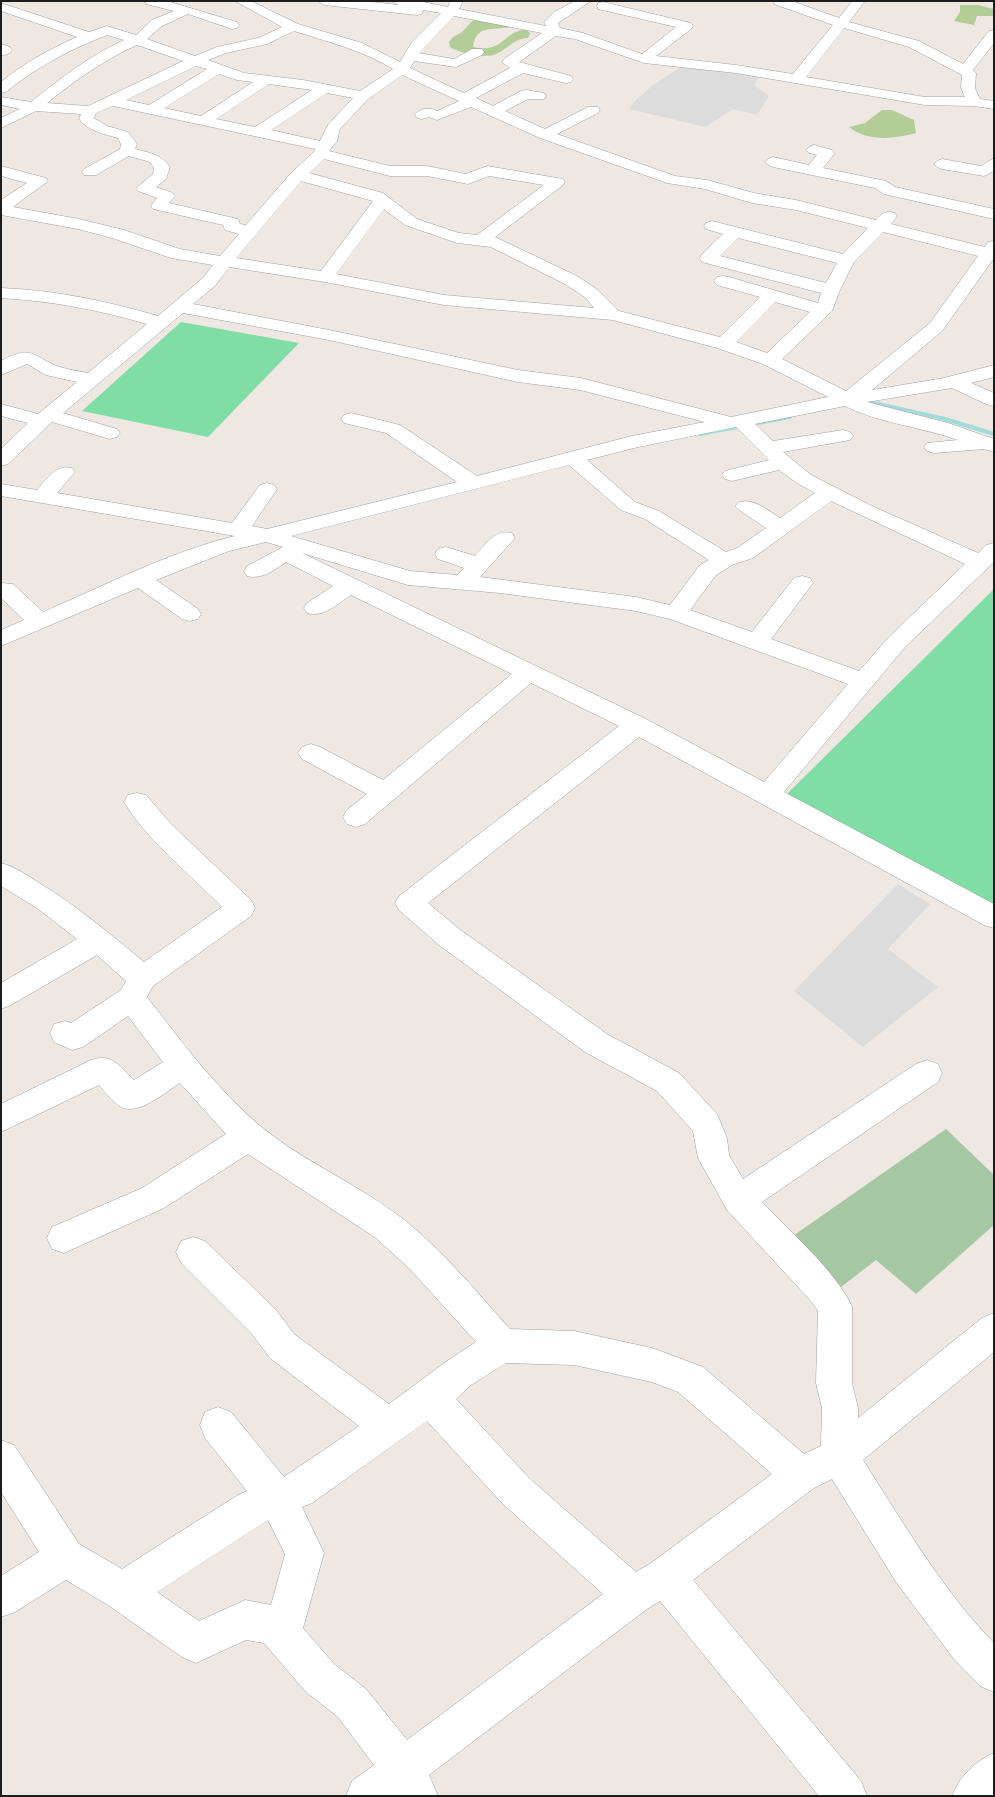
<!DOCTYPE html>
<style>
body{margin:0}
#map{position:relative;width:995px;height:1797px;overflow:hidden;background:#eee7e2;font-family:"Varela Round",sans-serif}
canvas{display:block}
.frame{position:absolute;inset:0;border:2px solid #1c1c1c;pointer-events:none}
</style>
<div id="map">
<canvas width="995" height="1797"></canvas>
<div class="frame"></div>
</div>
<script>
const ctx = document.querySelector('canvas').getContext('2d');
ctx.lineJoin = 'round';
function fillPath(path, color) {
  ctx.fillStyle = color;
  ctx.fill(path, 'evenodd');
}
function strokePath(path, color, width, dash) {
  ctx.strokeStyle = color;
  ctx.lineWidth = width;
  ctx.lineCap = dash ? 'butt' : 'round';
  ctx.setLineDash(dash || []);
  ctx.stroke(path);
}
const forest = new Path2D(`
 M 960,5 L 978,5 L 994,9 L 994,16 L 977,16 L 974,25 L 954,21 L 960,12 Z
 M 475,18 L 509,23 L 510,27 C 492,31 476,24 473,47 C 505,54 503,30 526,30 L 530,33 L 528,38 C 513,38 507,51 493,55 C 482,58 460,53 450,47 L 449,42 L 453,37 L 462,32 Z
 M 882,110 L 892,110 L 914,120 L 916,133 C 893,139 868,142 849,127 L 865,123 Z`);
const cemetery = new Path2D(`
 M 946,1129 L 994,1175 L 994,1225 L 916,1294 L 876,1260 L 832,1294 L 780,1245 Z`);
const pitch = new Path2D(`
 M 181,322 L 299,343 L 208,437 L 82,411 Z
 M 994,589 L 994,905 L 786,795 Z`);
const parking = new Path2D(`
 M 686,64 L 758,77 L 754,85 L 769,96 L 757,115 L 733,109 L 706,127 L 629,109 L 634,102 L 653,85 Z
 M 898,884 L 930,904 L 888,949 L 938,987 L 863,1047 L 794,991 Z`);
const stream = new Path2D(`
 M 865,401 L 945,419 L 994,434
 M 700,434 L 790,417`);
const minor = new Path2D(`
 M 145,1 L 167,1 L 237,22 L 239,25 L 237,28 L 232,29 L 188,14 L 162,26 L 147,39 L 195,56 L 217,47 L 258,38 L 282,27 L 235,1 L 251,1 L 298,24 L 362,43 L 400,62 L 412,42 L 441,13 L 423,10 L 422,14 L 417,15 L 324,5 L 318,1 L 362,1 L 399,5 L 391,1 L 418,1 L 448,7 L 450,1 L 463,1 L 459,9 L 546,26 L 544,22 L 554,12 L 575,1 L 591,1 L 558,23 L 560,28 L 583,33 L 642,54 L 676,27 L 598,9 L 597,6 L 598,3 L 603,2 L 691,23 L 693,26 L 691,29 L 656,56 L 736,65 L 793,74 L 833,25 L 774,4 L 773,1 L 792,1 L 839,18 L 852,1 L 865,1 L 849,22 L 919,41 L 963,64 L 989,31 L 994,30 L 994,43 L 973,70 L 976,73 L 975,88 L 980,99 L 994,101 L 994,109 L 974,106 L 925,105 L 736,73 L 644,63 L 575,39 L 556,36 L 519,62 L 571,76 L 573,79 L 571,82 L 566,83 L 523,73 L 476,98 L 493,106 L 521,91 L 526,90 L 544,93 L 546,96 L 544,99 L 528,99 L 505,111 L 545,129 L 588,107 L 598,107 L 600,110 L 598,113 L 557,134 L 675,176 L 707,180 L 754,193 L 796,200 L 876,220 C 882,214 885,210 895,213 L 897,216 L 891,224 L 985,247 L 988,242 L 994,241 L 994,258 L 942,331 L 872,390 L 944,378 L 994,365 L 994,377 L 971,383 L 994,393 L 994,406 L 986,404 L 952,388 L 867,402 L 948,423 L 994,439 L 994,452 L 984,449 L 934,453 L 927,451 L 924,447 L 927,443 L 958,440 C 922,427 878,423 845,406 L 755,424 L 773,441 L 843,430 L 850,432 L 853,436 L 850,440 L 783,452 L 811,475 L 874,507 L 978,553 L 986,545 L 994,543 L 994,562 L 905,647 L 784,792 L 994,904 L 994,928 L 984,925 L 639,737 L 428,903 L 459,929 L 607,1034 L 679,1073 L 717,1114 L 727,1138 L 729,1155 L 743,1179 L 916,1064 L 927,1060 L 938,1064 L 942,1073 L 938,1082 L 762,1202 C 789,1231 837,1272 852,1307 L 852,1383 L 858,1408 L 858,1418 L 982,1318 L 994,1313 L 994,1352 L 863,1460 C 902,1521 943,1591 994,1643 L 994,1692 L 980,1686 L 954,1659 L 896,1582 L 832,1479 L 814,1488 L 693,1580 L 861,1781 L 867,1796 L 819,1796 L 660,1601 L 647,1609 L 429,1775 L 438,1796 L 346,1796 L 352,1781 L 374,1765 L 338,1717 L 306,1692 L 264,1643 L 246,1640 L 196,1663 L 182,1657 L 108,1605 L 66,1580 L 15,1612 L 1,1617 L 1,1576 L 39,1552 L 1,1492 L 1,1440 L 14,1445 L 79,1544 L 122,1569 L 238,1495 L 247,1491 L 205,1438 L 200,1425 L 205,1412 L 218,1407 L 231,1412 L 284,1477 L 359,1426 L 270,1358 L 252,1334 L 181,1263 L 176,1252 L 181,1241 L 193,1237 L 205,1241 L 276,1310 L 294,1334 L 389,1404 L 447,1361 L 476,1342 L 411,1270 L 376,1238 L 248,1154 L 164,1208 L 64,1253 L 52,1249 L 47,1238 L 52,1227 L 142,1188 L 226,1134 L 180,1083 C 165,1092 139,1116 121,1107 C 113,1102 105,1092 99,1085 L 1,1132 L 1,1104 L 91,1060 C 112,1053 119,1066 134,1080 L 163,1062 L 128,1016 L 83,1047 L 72,1050 L 54,1042 L 50,1033 L 54,1024 L 65,1021 L 71,1023 L 121,990 L 126,981 L 97,955 L 11,1005 L 1,1009 L 1,983 L 77,939 L 37,908 L 1,886 L 1,863 C 15,867 27,875 39,883 C 77,906 110,934 144,962 L 222,907 C 193,877 144,837 124,802 L 128,795 L 137,793 L 146,795 L 171,824 L 251,900 L 255,908 L 251,916 L 153,986 L 147,997 C 181,1041 216,1088 259,1125 C 302,1161 354,1182 399,1216 C 441,1248 475,1290 510,1329 L 574,1331 L 652,1348 L 703,1367 L 804,1454 L 821,1446 L 822,1408 L 816,1383 L 818,1311 L 811,1301 L 727,1210 L 698,1158 L 693,1131 L 657,1091 L 585,1052 L 439,945 L 399,910 L 395,903 L 399,896 L 619,726 L 531,683 L 365,824 L 356,827 L 347,824 L 343,817 L 347,810 L 367,794 L 302,759 L 298,753 L 302,747 L 311,744 L 320,747 L 383,780 L 512,674 L 351,595 C 337,604 324,618 307,613 L 304,608 L 307,603 L 333,586 L 286,562 C 274,570 262,580 247,576 L 244,571 L 247,566 L 283,547 L 266,542 L 229,551 L 156,580 L 198,609 L 201,614 L 198,619 L 190,621 L 182,619 L 138,588 L 1,646 L 1,630 L 24,620 L 1,598 L 1,583 L 13,584 L 43,612 C 106,585 169,552 235,536 L 1,496 L 1,484 L 37,490 C 47,479 56,464 72,468 L 75,472 L 57,493 L 232,523 L 260,485 L 267,483 L 274,485 L 277,489 L 252,526 L 267,529 L 457,482 L 386,433 L 344,423 L 341,419 L 344,415 L 351,413 L 400,425 L 477,476 L 632,436 L 705,422 L 580,390 L 518,382 L 329,340 L 183,313 L 63,413 L 117,429 L 120,433 L 117,437 L 110,439 L 52,422 L 8,464 L 1,466 L 1,449 L 28,423 L 1,416 L 1,404 L 38,414 L 77,382 L 46,375 L 27,364 L 1,375 L 1,361 C 34,343 33,358 60,367 C 69,370 79,371 88,373 L 147,324 C 99,310 52,301 1,298 L 1,288 C 55,290 106,301 158,316 L 203,278 L 213,265 L 171,258 L 112,238 L 78,229 L 1,215 L 1,200 L 27,183 L 1,176 L 1,166 L 46,178 L 48,181 L 13,207 L 79,219 L 124,230 L 180,249 L 220,256 L 239,234 L 225,230 L 223,225 L 153,209 L 151,206 L 157,198 L 138,191 L 136,188 L 153,174 L 154,168 L 150,162 L 129,156 L 96,175 L 84,175 L 82,172 L 84,169 L 120,149 L 121,144 L 118,138 C 104,134 88,131 79,119 L 81,114 L 36,111 L 1,128 L 1,118 L 20,109 L 1,105 L 1,97 L 31,102 C 61,78 89,56 124,40 L 107,35 C 71,49 36,67 6,92 L 1,93 L 1,82 C 24,63 50,49 77,37 L 1,11 L 1,3 L 89,32 L 107,26 L 136,35 L 152,20 L 174,11 L 146,4 ZM 454,16 L 542,33 L 504,59 L 502,62 L 510,68 L 464,93 L 410,68 L 414,61 L 456,67 L 482,55 L 484,52 L 482,49 L 472,49 L 454,59 L 419,53 ZM 844,28 L 909,47 L 962,75 L 961,88 L 965,97 L 925,97 L 806,77 ZM 294,31 C 328,42 362,50 393,69 L 360,91 L 303,80 L 244,73 L 208,60 L 226,53 L 267,44 ZM 137,45 L 183,61 L 88,106 L 47,103 C 76,80 103,60 137,45 ZM 196,66 L 207,69 L 149,105 L 126,100 ZM 219,74 L 237,80 L 253,82 L 201,116 L 164,108 ZM 402,75 L 459,101 L 437,111 C 430,107 420,108 415,115 L 417,118 L 422,119 L 429,117 L 437,120 L 471,107 L 540,138 L 667,183 L 705,189 L 752,203 L 796,210 L 868,228 L 843,254 L 712,221 L 706,223 L 704,226 L 706,229 L 723,234 L 702,254 L 700,258 L 702,262 L 821,293 L 818,303 L 729,277 L 723,276 L 717,277 L 714,281 L 717,285 L 760,297 L 720,337 L 619,311 L 598,290 L 577,276 L 495,237 L 563,185 L 565,182 L 563,179 L 487,166 L 466,174 L 427,166 L 390,166 L 329,151 L 337,141 L 340,129 L 368,99 ZM 269,84 L 312,90 L 255,127 L 216,119 ZM 327,93 L 353,98 L 328,125 L 320,141 L 271,130 ZM 113,106 L 315,149 L 314,152 L 292,172 L 246,225 L 240,224 L 238,219 L 169,203 L 175,196 L 173,193 L 156,187 L 166,179 L 170,167 C 161,154 150,153 135,149 L 137,144 L 128,132 L 107,126 L 94,118 L 96,113 ZM 324,159 L 390,176 L 427,176 L 468,184 L 489,176 L 544,185 L 477,235 L 459,233 L 417,219 L 383,193 L 309,173 ZM 301,181 L 373,201 L 321,271 L 236,258 ZM 384,209 L 405,225 L 457,243 L 491,247 L 565,284 L 586,298 L 594,308 L 444,295 L 336,274 ZM 883,232 L 978,256 L 930,323 L 846,391 L 782,359 L 832,311 L 840,290 L 854,262 ZM 738,238 L 837,263 L 826,283 L 720,256 ZM 229,267 L 325,282 L 444,305 L 613,320 L 717,348 L 763,364 L 828,397 L 731,417 L 581,378 L 518,370 L 329,330 L 193,304 L 215,286 ZM 775,302 L 810,312 L 767,353 L 736,342 ZM 736,427 L 769,460 L 725,471 L 722,475 L 725,479 L 732,481 L 779,470 L 797,483 L 815,493 L 780,518 C 767,510 754,498 739,502 L 735,506 L 739,510 L 766,528 L 737,548 L 726,552 L 659,511 L 635,502 L 587,460 L 634,448 ZM 569,465 L 621,510 L 645,519 L 709,560 L 700,565 L 670,605 L 636,597 L 480,577 L 515,538 L 512,533 C 494,529 486,545 475,556 L 446,547 L 438,549 L 435,554 L 438,559 L 464,568 L 457,575 L 410,571 L 291,536 ZM 831,501 L 965,564 L 889,637 L 859,671 L 771,639 L 813,583 L 810,578 L 802,576 L 794,578 L 752,632 L 690,610 L 716,575 L 732,565 L 753,558 ZM 302,553 L 408,585 L 500,593 L 636,611 L 670,619 L 848,684 L 764,782 L 646,719 ZM 506,1363 L 574,1365 L 652,1382 L 678,1392 L 772,1474 L 651,1563 L 636,1572 L 529,1478 L 456,1399 L 471,1385 ZM 427,1421 L 503,1504 L 603,1594 L 407,1740 L 366,1689 L 334,1664 L 303,1628 L 324,1553 L 302,1507 L 312,1503 ZM 268,1520 L 285,1554 L 271,1605 L 245,1600 L 199,1621 L 157,1592 Z
 M 1,44 L 10,47 L 12,50 L 10,53 L 1,56 Z
 M 814,145 L 832,150 L 835,153 L 823,168 L 886,181 L 895,187 L 994,209 L 994,219 L 884,194 L 875,188 L 773,167 L 768,165 L 765,162 L 768,159 L 773,157 L 809,165 L 817,155 L 809,153 L 806,150 L 809,147 Z
 M 994,158 L 994,171 L 984,176 L 942,169 L 937,167 L 934,164 L 937,161 L 942,159 L 981,166 Z
 M 994,1753 L 994,1796 L 952,1796 C 960,1776 974,1762 994,1753 Z`);
fillPath(forest, '#b2cd97');
fillPath(cemetery, '#a5c7a3');
fillPath(pitch, '#7fdda5');
fillPath(parking, '#dcdcdc');
strokePath(stream, '#a2dbdc', 4);
strokePath(minor, '#a0a0a0', 1);
fillPath(minor, '#fff');
</script>
